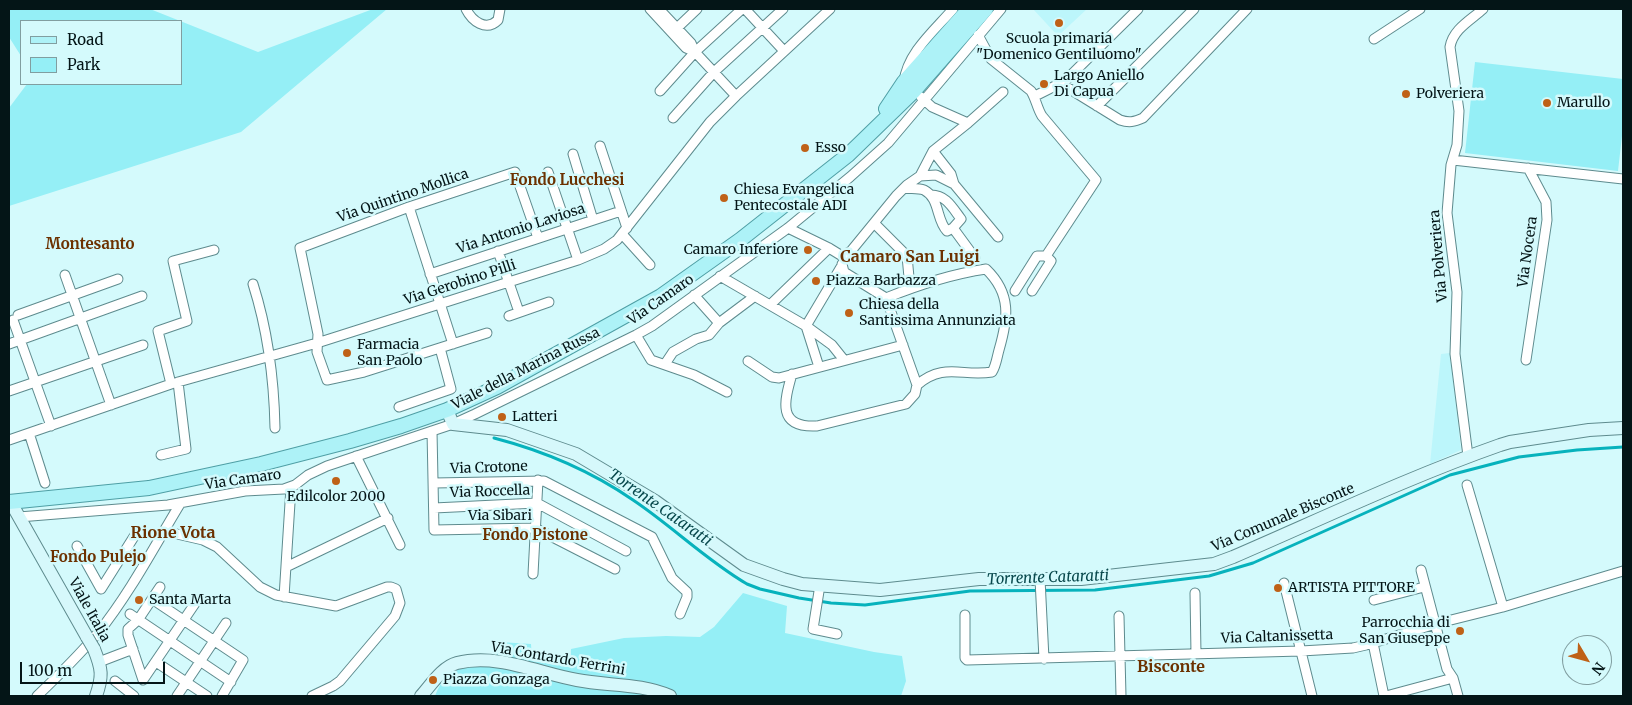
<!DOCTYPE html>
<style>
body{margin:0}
#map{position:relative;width:1632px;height:705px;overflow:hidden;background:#d4fafc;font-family:Merriweather,serif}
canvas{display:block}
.frame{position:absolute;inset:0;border:10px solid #041517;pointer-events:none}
.legend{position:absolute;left:20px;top:20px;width:162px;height:65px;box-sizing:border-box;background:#d4fafc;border:1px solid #819ea0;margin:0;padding:6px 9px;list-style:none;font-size:15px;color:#041517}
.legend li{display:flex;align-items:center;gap:10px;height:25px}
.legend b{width:25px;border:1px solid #819ea0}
.north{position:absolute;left:1562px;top:635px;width:50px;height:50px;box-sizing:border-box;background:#d4fafc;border:1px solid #819ea0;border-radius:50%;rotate:127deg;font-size:14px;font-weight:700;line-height:20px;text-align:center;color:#041517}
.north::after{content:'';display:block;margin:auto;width:18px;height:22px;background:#bf6117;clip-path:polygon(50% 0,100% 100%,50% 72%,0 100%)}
.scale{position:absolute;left:20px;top:662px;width:145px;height:22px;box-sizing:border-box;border:2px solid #041517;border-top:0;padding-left:6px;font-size:15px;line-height:18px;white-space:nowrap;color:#041517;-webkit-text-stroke:4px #d4fafc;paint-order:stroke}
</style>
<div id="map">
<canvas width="1632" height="705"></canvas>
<div class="frame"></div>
<ul class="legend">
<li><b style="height:6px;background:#adf2f7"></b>Road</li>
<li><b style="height:14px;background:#95eff6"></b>Park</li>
</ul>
<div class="north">N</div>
<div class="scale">100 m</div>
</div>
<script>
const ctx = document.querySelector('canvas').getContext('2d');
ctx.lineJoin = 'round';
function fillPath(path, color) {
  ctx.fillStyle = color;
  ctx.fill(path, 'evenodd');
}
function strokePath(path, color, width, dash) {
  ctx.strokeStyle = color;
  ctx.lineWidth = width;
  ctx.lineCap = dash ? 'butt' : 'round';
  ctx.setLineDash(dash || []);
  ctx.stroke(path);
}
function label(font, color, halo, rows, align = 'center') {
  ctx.font = font + ' Merriweather,serif';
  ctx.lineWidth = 5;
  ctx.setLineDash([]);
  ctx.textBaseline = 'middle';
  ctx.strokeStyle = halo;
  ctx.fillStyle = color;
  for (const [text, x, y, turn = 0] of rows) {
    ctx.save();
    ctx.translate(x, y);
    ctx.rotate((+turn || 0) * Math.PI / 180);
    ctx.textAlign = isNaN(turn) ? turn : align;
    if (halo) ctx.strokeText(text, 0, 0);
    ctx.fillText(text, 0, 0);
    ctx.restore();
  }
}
const built = new Path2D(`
 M 1033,9 L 1087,9 L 1058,36 Z
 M 1450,353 L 1461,450 L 1430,464 L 1441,354 Z`);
const green = new Path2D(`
 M 9,9 L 150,9 L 258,52 L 373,9 L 387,9 L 241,132 L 9,206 L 9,108 L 27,84 L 181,84 L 181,21 L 21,21 L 21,56 L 9,37 Z
 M 1475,62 L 1623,79 L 1623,127 L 1618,171 L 1465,153 Z
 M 743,593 L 787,606 L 785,633 L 874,652 L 902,656 L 906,681 L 901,696 L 435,696 C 447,665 465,667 494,666 L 500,642 L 531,644 L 532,661 L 570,666 L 571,649 L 624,638 L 666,636 L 700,637 L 714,627 Z`);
const stream = new Path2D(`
 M 494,438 C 544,451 591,471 633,500 C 672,526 706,560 747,584 L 760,589 L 799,598 L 831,603 L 865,605 L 970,591 L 1095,590 L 1209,576 L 1253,563 L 1450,475 L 1519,457 L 1577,450 L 1623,447`);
const street = new Path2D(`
 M 466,9 C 472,21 486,32 498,20 L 500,9
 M 650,9 L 686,48 L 695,52
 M 659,9 L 691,43 L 695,52 L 736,96
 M 745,9 L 784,51
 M 677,28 L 697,9
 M 978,35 L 991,59 L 1031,91 C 1036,99 1037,108 1042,116 L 1096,180 L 1046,256 L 1037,256 L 1015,291
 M 1374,39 L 1420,9
 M 904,82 C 907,53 935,30 953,9
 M 1060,83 L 1120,120 C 1129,123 1134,122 1143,118 L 1247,9
 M 660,91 L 695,52 L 742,9
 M 1035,96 L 1065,81 L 1138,9
 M 921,97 L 932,107 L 968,123
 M 1097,106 L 1194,9
 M 673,118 L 714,72 L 783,9
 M 600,146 L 627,228
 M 933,151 L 951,174 L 954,184
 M 573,154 L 593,220
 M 1453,160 L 1623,179
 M 548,172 L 578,260
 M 920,176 L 936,175 L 954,184 L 998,237
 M 904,188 C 910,189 918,188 924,190 C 940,198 936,220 947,231 L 953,228 L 961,219 C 952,207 946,195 931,195
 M 409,207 L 453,344
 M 874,223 L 907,256 L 910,288
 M 788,228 L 829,248 L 842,256
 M 953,228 L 975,258
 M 622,234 L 650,265
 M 498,251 L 519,312
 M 842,256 L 851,251 L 896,196 L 907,185 L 920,176 L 933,151 L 968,123 L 1003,92
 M 842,264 L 844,272 L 886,298
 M 430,274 L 621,211
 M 65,275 L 111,405
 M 720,276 L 806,326 L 832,345 L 844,360
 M 253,284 C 268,331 274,379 275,428
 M 1032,291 L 1051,261 L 1046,256
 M 694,295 L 719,323
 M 886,298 C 918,285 952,274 986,269 C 1012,294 1008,319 999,350 C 997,357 996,366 992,372 C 962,377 944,362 917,385
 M 770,305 L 829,248
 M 18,315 L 118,279
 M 509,316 L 549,302
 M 13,320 L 51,426
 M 487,333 L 364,372 L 327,380 L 317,352 L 318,334 L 300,248 L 409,207 L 515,172 L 538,238
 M 636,335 L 651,360 L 694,375 L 727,392
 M 9,344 L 142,296
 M 1526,360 L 1547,220 L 1546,202 L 1528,168
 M 748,361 L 772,377 L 779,378 L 903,345
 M 665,364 L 673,352 L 696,339 L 709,335 L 719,323 L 755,296
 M 819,367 L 806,326 L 841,267
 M 792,374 C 784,402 777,428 817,426 L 906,404 L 915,394 L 917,385 L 886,298
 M 171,384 L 158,331 L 187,321 L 173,261 L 214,250
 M 9,391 L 143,345
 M 399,407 L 451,389 L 440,348
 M 432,431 L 434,530 L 535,528 L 615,569
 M 29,433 L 45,483
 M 9,440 L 171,384 L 317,343 L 578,260 L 604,249 L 617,240 L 710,122 L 736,96 L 830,9
 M 161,455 L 186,449 L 178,382
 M 356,456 L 400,545
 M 1468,456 L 1455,354 L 1457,292 L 1447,213 L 1451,165 L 1457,145 L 1459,111 L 1450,47 C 1453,29 1471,20 1483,9
 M 434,483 L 544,481 L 652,537 L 672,578 L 687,592 L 687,597 L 680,614
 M 1467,485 L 1503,607
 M 434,508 L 537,503 L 626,551
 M 19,517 L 168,505 L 245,491 L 284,489 L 295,485 L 308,475 L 327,466 L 453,424 L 475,414 L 636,335 L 652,326 L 788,228 L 850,177 L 888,143 L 1001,9
 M 164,531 L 203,540 L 217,547 L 260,587 L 276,595 L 336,606 L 387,587 L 391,587 L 396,589 L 400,603 L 395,616 L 340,681 L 333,686 L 312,696
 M 77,546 L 101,589 L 135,535
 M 286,567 L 388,518
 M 1421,570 L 1447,669 L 1453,678 L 1458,696
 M 533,574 L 538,480
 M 1040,579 L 1044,659
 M 1284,583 L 1312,696
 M 820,585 L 813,629 L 837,634
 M 1195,593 L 1196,654
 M 284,597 L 291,487
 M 152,599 L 243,660 L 222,696
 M 1374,600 L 1424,587
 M 130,614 L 231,682
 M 965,615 L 965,658 L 967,660 L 1301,651 L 1353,648 L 1366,645 L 1439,623 L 1503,607 L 1623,571
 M 1119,616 L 1121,696
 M 1373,643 L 1384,696
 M 99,662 L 133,649
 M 156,662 L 207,696
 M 143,680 L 128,635 L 128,629 L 138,620 L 160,587
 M 143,680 L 196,602
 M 115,681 L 134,696
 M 37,696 C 58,676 79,655 98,633 C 130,593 154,547 180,504
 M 177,696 L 226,623
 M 1386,696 L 1453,678`);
const secondary = new Path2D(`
 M 447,410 L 453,424 L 507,430 L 576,454 L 655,501 L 744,565 L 783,579 L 802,584 L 880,590 L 979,579 L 1081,579 L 1214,564 L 1233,557 C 1321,519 1409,477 1500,445 L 1510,442 L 1589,430 L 1623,428
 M 10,501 L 87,637
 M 94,649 C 102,669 103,676 96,696
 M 421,696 C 431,685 442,667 457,663 C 497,653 538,673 577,680 C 607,686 641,683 670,696`);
const primary = new Path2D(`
 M 886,109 L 904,82 L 969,9
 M 9,502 L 149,488 L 261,464 L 350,441 L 401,426 L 447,410 L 497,387 L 661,296 L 740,240 L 848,155 L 914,91 L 986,9`);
const secondaryBridge = new Path2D(`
 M 87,637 L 94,649`);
const markers = [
 [1059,23,5,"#bf6117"],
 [1044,84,5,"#bf6117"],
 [1406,94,5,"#bf6117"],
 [1547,103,5,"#bf6117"],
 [805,148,5,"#bf6117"],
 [724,198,5,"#bf6117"],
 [808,250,5,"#bf6117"],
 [816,281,5,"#bf6117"],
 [849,313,5,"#bf6117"],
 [347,353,5,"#bf6117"],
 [502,417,5,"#bf6117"],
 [336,481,5,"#bf6117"],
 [1278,588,5,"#bf6117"],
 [139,600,5,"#bf6117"],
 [1460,631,5,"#bf6117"],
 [433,680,5,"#bf6117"]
];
const poiNames = [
 ["Scuola primaria",1059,39,"center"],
 ["\"Domenico Gentiluomo\"",1059,55,"center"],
 ["Largo Aniello",1054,76],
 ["Di Capua",1054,92],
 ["Polveriera",1416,94],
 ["Marullo",1557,103],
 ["Esso",815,148],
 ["Chiesa Evangelica",734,190],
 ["Pentecostale ADI",734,206],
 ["Camaro Inferiore",798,250,"right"],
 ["Piazza Barbazza",826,281],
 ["Chiesa della",859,305],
 ["Santissima Annunziata",859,321],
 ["Farmacia",357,345],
 ["San Paolo",357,361],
 ["Latteri",512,417],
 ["Edilcolor 2000",336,497,"center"],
 ["ARTISTA PITTORE",1288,588],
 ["Santa Marta",149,600],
 ["Parrocchia di",1450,623,"right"],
 ["San Giuseppe",1450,639,"right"],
 ["Piazza Gonzaga",443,680]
];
const streetNames = [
 ["Via Quintino Mollica",403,196,-19],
 ["Via Antonio Laviosa",521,229,-18],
 ["Via Nocera",1528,252,-82],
 ["Via Polveriera",1439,256,-95],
 ["Via Gerobino Pilli",460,283,-18],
 ["Via Camaro",661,300,-35],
 ["Viale della Marina Russa",526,369,-27],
 ["Via Crotone",489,468,-2],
 ["Via Camaro",243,480,-8],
 ["Via Roccella",490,492,-2],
 ["Via Sibari",500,516],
 ["Via Comunale Bisconte",1283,518,-23],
 ["Viale Italia",89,610,61],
 ["Via Caltanissetta",1277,637,-2],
 ["Via Contardo Ferrini",558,659,10]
];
const neighbourhoodNames = [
 ["Fondo Lucchesi",567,181],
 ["Montesanto",90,245],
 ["Fondo Pistone",535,536],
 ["Fondo Pulejo",98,558]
];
const waterNames = [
 ["Torrente Cataratti",660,508,35],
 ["Torrente Cataratti",1048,578,-2]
];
const quarterNames = [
 ["Camaro San Luigi",910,257],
 ["Rione Vota",173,533],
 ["Bisconte",1171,667]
];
fillPath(built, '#bcf6fb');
fillPath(green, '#95eff6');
strokePath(stream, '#07b2bc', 3);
strokePath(street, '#5e8b8e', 11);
strokePath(secondary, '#5e8b8e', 14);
strokePath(primary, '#4f9fa5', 16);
strokePath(street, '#fff', 9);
strokePath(secondary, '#d6f8fb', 12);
strokePath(primary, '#adf2f7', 14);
strokePath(secondaryBridge, '#5e8b8e', 14, []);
strokePath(secondaryBridge, '#d6f8fb', 12);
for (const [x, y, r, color] of markers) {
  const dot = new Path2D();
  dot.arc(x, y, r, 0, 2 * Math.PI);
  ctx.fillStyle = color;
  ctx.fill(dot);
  strokePath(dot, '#d4fafc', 2);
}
label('14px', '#041517', '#d4fafc', poiNames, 'left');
label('14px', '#041517', '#d4fafc', streetNames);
label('bold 15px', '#6c3100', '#d4fafc', neighbourhoodNames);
label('italic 15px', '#08484c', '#d4fafc', waterNames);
label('bold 16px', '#6c3100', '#d4fafc', quarterNames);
</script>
